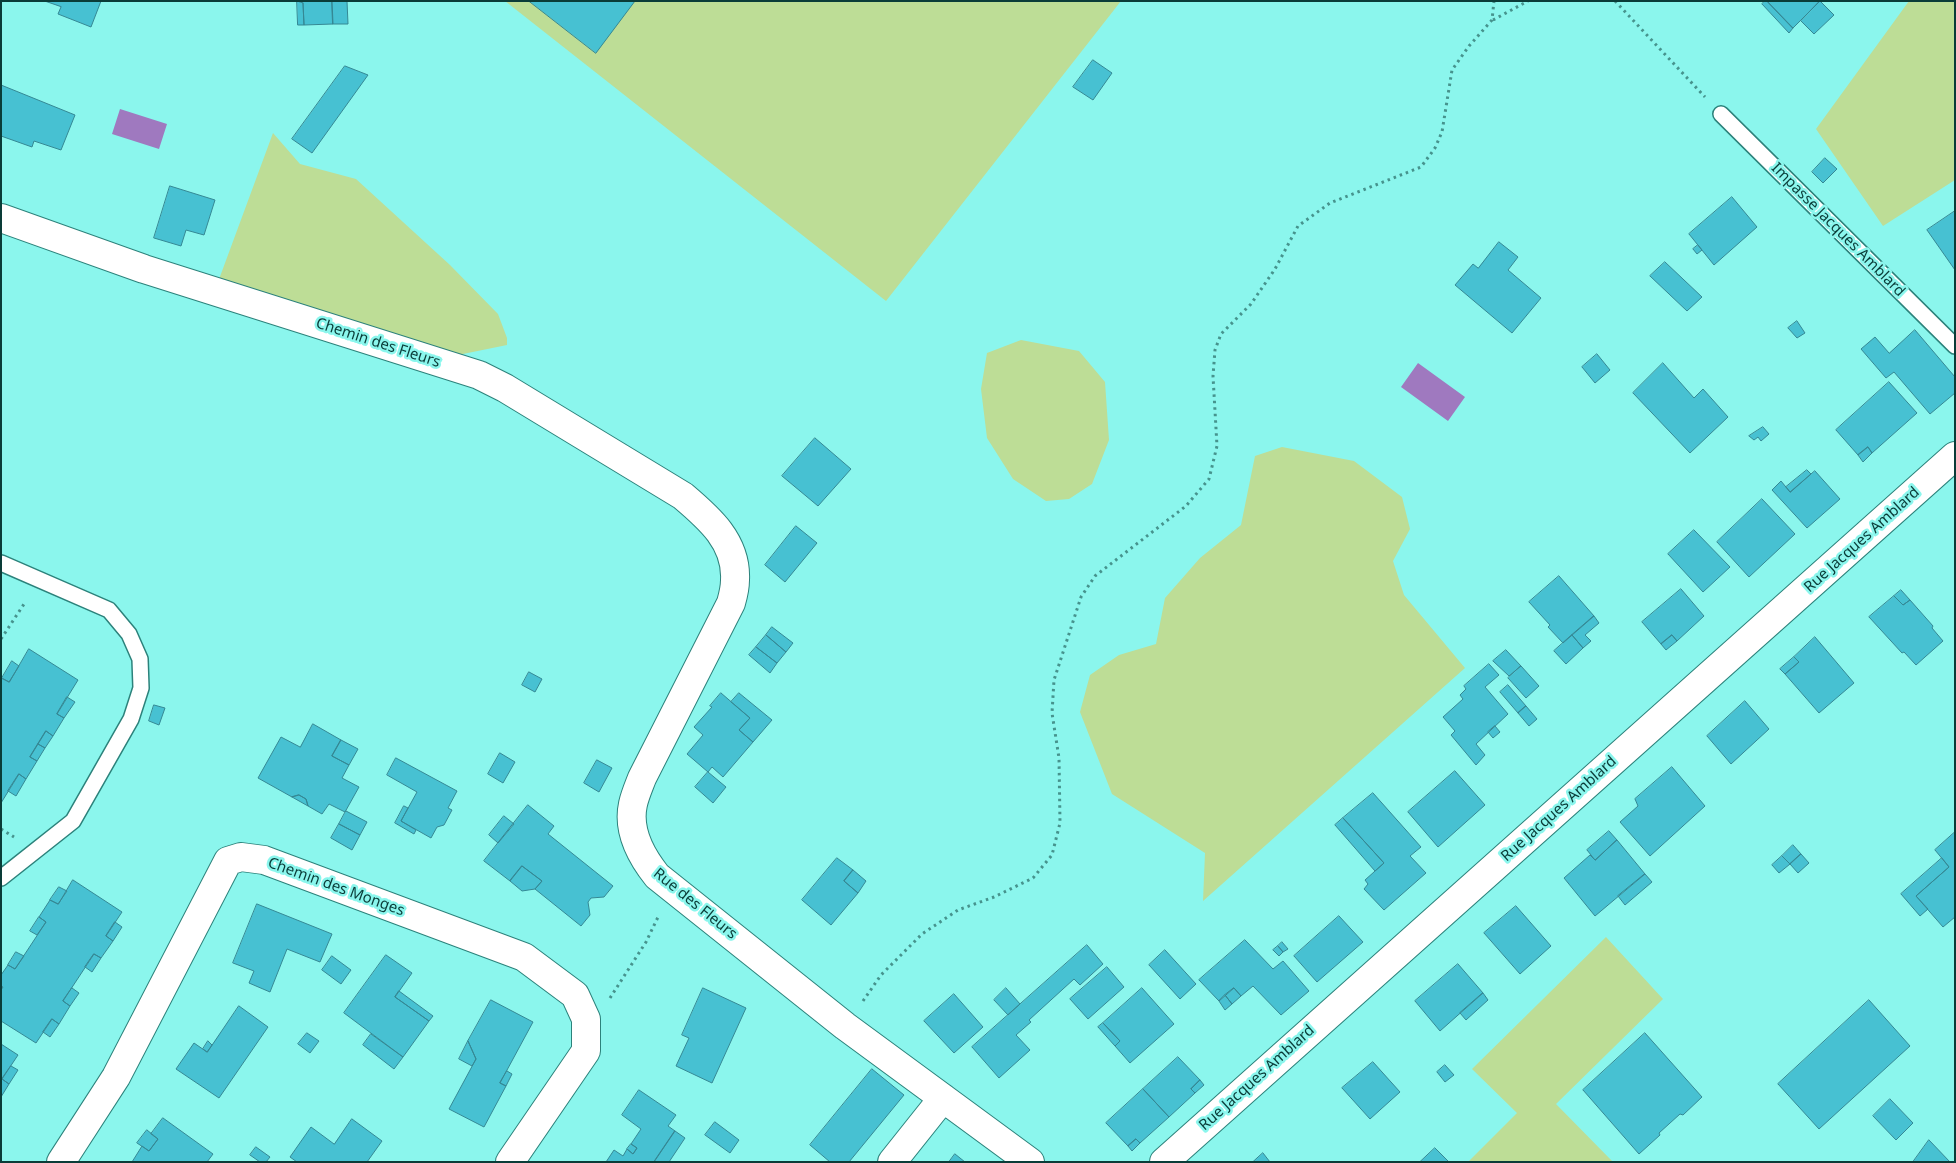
<!DOCTYPE html>
<style>
body{margin:0}
#map{position:relative;width:1956px;height:1163px;overflow:hidden;background:#8bf6ed;font-family:"Noto Sans",sans-serif}
canvas{display:block}
.frame{position:absolute;inset:0;border:2px solid #0a3c38;pointer-events:none}
</style>
<div id="map">
<canvas width="1956" height="1163"></canvas>
<div class="frame"></div>
</div>
<script>
const ctx = document.querySelector('canvas').getContext('2d');
ctx.lineJoin = 'round';
function fillPath(path, color) {
  ctx.fillStyle = color;
  ctx.fill(path, 'evenodd');
}
function strokePath(path, color, width, dash) {
  ctx.strokeStyle = color;
  ctx.lineWidth = width;
  ctx.lineCap = dash ? 'butt' : 'round';
  ctx.setLineDash(dash || []);
  ctx.stroke(path);
}
function label(font, color, halo, rows, align = 'center') {
  ctx.font = font + ' "Noto Sans",sans-serif';
  ctx.lineWidth = 5;
  ctx.setLineDash([]);
  ctx.textBaseline = 'middle';
  ctx.strokeStyle = halo;
  ctx.fillStyle = color;
  for (const [text, x, y, turn = 0] of rows) {
    ctx.save();
    ctx.translate(x, y);
    ctx.rotate((+turn || 0) * Math.PI / 180);
    ctx.textAlign = isNaN(turn) ? turn : align;
    if (halo) ctx.strokeText(text, 0, 0);
    ctx.fillText(text, 0, 0);
    ctx.restore();
  }
}
const green = new Path2D(`
 M 505,1 L 1121,1 L 886,301 Z
 M 1909,1 L 1955,1 L 1955,180 L 1883,226 L 1816,129 Z
 M 273,133 L 300,164 L 356,179 L 450,265 L 498,314 L 507,338 L 507,345 L 458,355 L 218,282 Z
 M 1021,340 L 1079,351 L 1105,382 L 1109,440 L 1092,484 L 1069,499 L 1046,501 L 1013,479 L 987,438 L 981,389 L 987,353 Z
 M 1282,447 L 1354,461 L 1402,497 L 1410,529 L 1393,561 L 1404,595 L 1465,668 L 1203,901 L 1205,853 L 1112,794 L 1080,712 L 1090,675 L 1119,655 L 1156,644 L 1165,598 L 1200,558 L 1241,525 L 1255,456 Z
 M 1606,937 L 1663,999 L 1556,1104 L 1613,1162 L 1468,1162 L 1517,1113 L 1472,1069 Z`);
const water = new Path2D(`
 M 120,109 L 167,124 L 159,149 L 112,134 Z
 M 1418,363 L 1465,397 L 1448,421 L 1401,387 Z`);
const building = new Path2D(`
 M 45,1 L 101,1 L 91,27 L 58,14 L 61,7 Z
 M 297,1 L 303,3 L 304,25 L 298,25 Z
 M 301,1 L 332,1 L 333,24 L 304,25 L 303,3 Z
 M 332,1 L 347,1 L 348,24 L 333,24 Z
 M 529,1 L 635,1 L 596,53 Z
 M 1765,1 L 1767,1 L 1793,28 L 1789,33 L 1762,4 Z
 M 1767,1 L 1820,1 L 1793,28 Z
 M 1820,1 L 1834,15 L 1814,34 L 1801,21 Z
 M 1093,60 L 1112,73 L 1093,100 L 1073,87 Z
 M 345,66 L 368,75 L 312,153 L 292,139 Z
 M 1,85 L 75,115 L 61,150 L 34,141 L 32,147 L 1,136 Z
 M 1825,158 L 1837,169 L 1823,183 L 1812,172 Z
 M 170,186 L 215,200 L 204,235 L 186,230 L 181,246 L 154,238 Z
 M 1732,197 L 1757,227 L 1714,265 L 1689,234 Z
 M 1955,211 L 1955,270 L 1927,230 Z
 M 1499,242 L 1518,257 L 1508,270 L 1541,298 L 1512,333 L 1455,285 L 1473,264 L 1478,268 Z
 M 1698,245 L 1702,250 L 1697,254 L 1693,249 Z
 M 1665,262 L 1702,297 L 1687,311 L 1650,276 Z
 M 1797,321 L 1805,333 L 1797,338 L 1788,328 Z
 M 1915,330 L 1955,377 L 1955,393 L 1930,414 L 1894,372 L 1886,378 L 1861,349 L 1875,337 L 1889,353 Z
 M 1597,354 L 1610,370 L 1595,383 L 1582,367 Z
 M 1663,363 L 1694,398 L 1703,389 L 1728,417 L 1690,453 L 1633,393 Z
 M 1889,382 L 1917,413 L 1872,453 L 1868,447 L 1858,455 L 1836,430 Z
 M 1763,427 L 1769,434 L 1761,441 L 1758,437 L 1754,440 L 1749,436 Z
 M 815,438 L 851,469 L 818,506 L 782,476 Z
 M 1868,447 L 1872,453 L 1863,462 L 1858,455 Z
 M 1807,470 L 1811,474 L 1790,492 L 1786,487 Z
 M 1815,471 L 1840,499 L 1807,528 L 1772,490 L 1781,481 L 1790,492 Z
 M 1762,499 L 1795,534 L 1749,577 L 1717,542 Z
 M 796,526 L 817,543 L 785,582 L 765,565 Z
 M 1694,530 L 1730,567 L 1703,592 L 1668,554 Z
 M 1559,576 L 1594,616 L 1563,643 L 1548,627 L 1550,625 L 1529,602 Z
 M 1681,589 L 1704,616 L 1677,641 L 1672,635 L 1661,644 L 1642,622 Z
 M 1901,590 L 1910,600 L 1903,605 L 1894,596 Z
 M 1894,596 L 1903,605 L 1910,600 L 1933,626 L 1932,628 L 1943,641 L 1916,665 L 1904,652 L 1902,653 L 1869,617 Z
 M 1594,616 L 1599,623 L 1585,635 L 1591,641 L 1583,648 L 1572,635 Z
 M 772,627 L 793,643 L 786,652 L 766,635 Z
 M 766,635 L 786,652 L 777,663 L 756,647 Z
 M 1572,635 L 1583,648 L 1566,664 L 1554,651 Z
 M 1672,635 L 1677,641 L 1666,650 L 1661,644 Z
 M 1815,637 L 1854,683 L 1819,713 L 1785,674 L 1799,662 L 1794,657 Z
 M 756,647 L 777,663 L 770,673 L 749,655 Z
 M 29,649 L 78,680 L 57,714 L 64,718 L 53,736 L 46,731 L 30,757 L 37,761 L 26,779 L 19,774 L 1,803 L 1,678 L 9,682 Z
 M 1506,650 L 1521,666 L 1509,676 L 1493,661 Z
 M 1794,657 L 1799,662 L 1785,674 L 1780,669 Z
 M 12,661 L 19,666 L 9,682 L 2,678 Z
 M 1489,664 L 1499,675 L 1485,687 L 1508,714 L 1476,744 L 1485,755 L 1476,765 L 1451,735 L 1455,731 L 1443,717 L 1463,699 L 1460,695 L 1466,689 L 1464,686 Z
 M 1521,666 L 1539,686 L 1526,698 L 1508,678 Z
 M 529,672 L 542,679 L 535,692 L 522,685 Z
 M 1508,685 L 1526,706 L 1518,713 L 1500,692 Z
 M 721,693 L 750,718 L 739,730 L 753,742 L 723,777 L 712,767 L 708,772 L 687,754 L 703,735 L 694,727 L 712,707 L 710,706 Z
 M 739,693 L 772,720 L 753,742 L 739,730 L 750,718 L 731,702 Z
 M 67,697 L 75,702 L 64,718 L 57,714 Z
 M 1745,701 L 1769,729 L 1731,764 L 1707,736 Z
 M 154,705 L 165,708 L 159,725 L 149,721 Z
 M 1526,706 L 1537,719 L 1529,726 L 1518,713 Z
 M 313,724 L 341,740 L 332,756 L 349,765 L 342,778 L 359,787 L 345,812 L 329,804 L 322,814 L 308,806 L 306,799 L 299,795 L 292,797 L 258,778 L 281,737 L 300,747 Z
 M 1495,726 L 1500,732 L 1493,738 L 1488,732 Z
 M 46,731 L 53,736 L 45,748 L 38,744 Z
 M 341,740 L 358,749 L 349,765 L 332,756 Z
 M 38,744 L 45,748 L 37,761 L 30,757 Z
 M 500,753 L 515,762 L 503,783 L 488,774 Z
 M 396,758 L 457,791 L 448,808 L 452,810 L 444,825 L 437,827 L 431,838 L 401,821 L 417,792 L 387,775 Z
 M 597,760 L 612,768 L 599,792 L 584,783 Z
 M 1672,767 L 1705,806 L 1650,856 L 1620,822 L 1638,806 L 1635,799 Z
 M 1455,771 L 1485,805 L 1438,847 L 1408,812 Z
 M 708,772 L 726,787 L 713,803 L 695,787 Z
 M 19,774 L 26,779 L 16,796 L 8,791 Z
 M 1373,793 L 1421,847 L 1410,856 L 1426,873 L 1384,910 L 1364,889 L 1368,884 L 1365,880 L 1384,863 L 1343,818 Z
 M 299,795 L 306,799 L 308,806 L 292,797 Z
 M 528,805 L 554,826 L 548,834 L 613,886 L 604,897 L 591,898 L 588,902 L 590,915 L 581,926 L 535,889 L 542,881 L 522,866 L 510,881 L 484,861 Z
 M 404,806 L 408,808 L 401,821 L 416,830 L 414,834 L 395,823 Z
 M 346,811 L 367,822 L 360,835 L 339,824 Z
 M 504,816 L 514,824 L 498,843 L 489,835 Z
 M 1343,818 L 1384,863 L 1375,871 L 1335,825 Z
 M 339,824 L 360,835 L 352,850 L 331,838 Z
 M 1609,831 L 1617,840 L 1595,860 L 1587,850 Z
 M 1955,832 L 1955,917 L 1943,927 L 1916,896 L 1949,867 L 1935,850 Z
 M 1617,840 L 1645,874 L 1595,916 L 1564,878 L 1590,855 L 1595,860 Z
 M 1793,845 L 1801,854 L 1790,864 L 1782,856 Z
 M 1801,854 L 1809,863 L 1798,873 L 1790,864 Z
 M 1782,856 L 1790,864 L 1779,873 L 1772,865 Z
 M 837,858 L 853,870 L 844,881 L 858,893 L 831,925 L 802,900 Z
 M 1942,858 L 1949,867 L 1916,896 L 1928,909 L 1920,916 L 1901,894 Z
 M 522,866 L 542,881 L 535,889 L 522,891 L 510,881 Z
 M 853,870 L 866,881 L 858,893 L 844,881 Z
 M 1645,874 L 1652,882 L 1625,905 L 1618,896 Z
 M 73,880 L 122,912 L 106,936 L 113,941 L 101,958 L 94,954 L 63,1001 L 70,1006 L 59,1024 L 52,1019 L 36,1043 L 1,1021 L 1,990 L 3,987 L 1,986 L 1,975 L 8,965 L 15,969 L 46,922 L 39,917 L 50,900 L 58,904 Z
 M 59,887 L 67,891 L 58,904 L 50,900 Z
 M 257,904 L 332,934 L 320,962 L 287,949 L 270,992 L 249,983 L 254,971 L 233,963 Z
 M 1516,906 L 1551,946 L 1520,974 L 1484,933 Z
 M 1339,916 L 1363,942 L 1317,982 L 1294,956 Z
 M 39,917 L 46,922 L 37,935 L 30,931 Z
 M 115,922 L 122,927 L 113,941 L 106,936 Z
 M 1245,940 L 1273,969 L 1283,961 L 1309,991 L 1281,1015 L 1253,986 L 1241,996 L 1234,988 L 1219,1001 L 1199,980 Z
 M 1282,942 L 1288,949 L 1283,952 L 1278,946 Z
 M 1087,945 L 1103,964 L 1080,985 L 1074,979 L 1029,1020 L 1031,1022 L 1016,1035 L 1030,1050 L 999,1078 L 972,1047 Z
 M 1278,946 L 1283,952 L 1279,956 L 1273,950 Z
 M 1165,950 L 1196,984 L 1180,999 L 1149,965 Z
 M 16,952 L 24,956 L 15,969 L 8,965 Z
 M 94,954 L 101,958 L 92,972 L 85,967 Z
 M 386,955 L 412,973 L 395,997 L 429,1021 L 403,1057 L 344,1013 Z
 M 332,956 L 351,970 L 341,984 L 322,970 Z
 M 1458,964 L 1483,993 L 1440,1031 L 1415,1001 Z
 M 1107,967 L 1124,987 L 1088,1019 L 1070,999 Z
 M 72,988 L 79,993 L 70,1006 L 63,1001 Z
 M 703,988 L 746,1008 L 712,1083 L 676,1066 L 689,1038 L 682,1035 Z
 M 1006,988 L 1020,1004 L 1008,1015 L 994,1000 Z
 M 1142,988 L 1174,1024 L 1130,1063 L 1115,1046 L 1120,1041 L 1103,1023 Z
 M 1234,988 L 1241,996 L 1232,1004 L 1225,995 Z
 M 399,991 L 433,1016 L 429,1021 L 395,997 Z
 M 1483,993 L 1488,1000 L 1466,1020 L 1460,1013 Z
 M 954,994 L 983,1027 L 954,1053 L 924,1021 Z
 M 1225,995 L 1232,1004 L 1225,1010 L 1219,1001 Z
 M 491,1000 L 533,1022 L 500,1083 L 506,1086 L 484,1127 L 449,1109 L 476,1059 L 468,1041 Z
 M 1869,1000 L 1910,1046 L 1819,1129 L 1778,1084 Z
 M 239,1006 L 268,1027 L 219,1098 L 176,1069 L 194,1043 L 207,1052 Z
 M 52,1019 L 59,1024 L 50,1037 L 43,1032 Z
 M 1103,1023 L 1120,1041 L 1115,1046 L 1098,1027 Z
 M 307,1033 L 319,1041 L 310,1053 L 298,1044 Z
 M 1645,1033 L 1702,1097 L 1683,1115 L 1680,1114 L 1659,1133 L 1660,1135 L 1639,1154 L 1583,1090 Z
 M 371,1034 L 403,1057 L 394,1069 L 363,1045 Z
 M 208,1041 L 212,1045 L 207,1052 L 203,1049 Z
 M 468,1041 L 476,1059 L 472,1066 L 459,1059 Z
 M 1,1044 L 18,1055 L 2,1079 L 9,1084 L 1,1097 Z
 M 1178,1057 L 1200,1080 L 1191,1089 L 1195,1093 L 1169,1117 L 1143,1089 Z
 M 1373,1062 L 1400,1092 L 1370,1119 L 1342,1088 Z
 M 1445,1065 L 1454,1075 L 1445,1082 L 1437,1072 Z
 M 11,1066 L 18,1070 L 9,1084 L 2,1079 Z
 M 872,1069 L 904,1095 L 849,1162 L 830,1162 L 810,1145 Z
 M 507,1071 L 512,1074 L 506,1086 L 500,1083 Z
 M 1200,1080 L 1204,1085 L 1195,1093 L 1191,1089 Z
 M 1143,1089 L 1169,1117 L 1140,1143 L 1136,1139 L 1128,1146 L 1106,1123 Z
 M 639,1090 L 676,1115 L 668,1126 L 675,1131 L 654,1162 L 606,1162 L 614,1150 L 623,1156 L 627,1149 L 633,1154 L 637,1148 L 631,1144 L 641,1129 L 622,1115 Z
 M 1890,1099 L 1913,1123 L 1896,1140 L 1873,1116 Z
 M 163,1118 L 213,1154 L 207,1162 L 132,1162 L 142,1146 L 149,1151 L 158,1139 L 151,1134 Z
 M 352,1119 L 382,1141 L 367,1162 L 297,1162 L 290,1157 L 311,1127 L 334,1144 Z
 M 715,1122 L 739,1140 L 730,1153 L 705,1135 Z
 M 147,1130 L 158,1139 L 149,1151 L 137,1143 Z
 M 675,1131 L 685,1138 L 669,1162 L 654,1162 Z
 M 1136,1139 L 1140,1143 L 1132,1151 L 1128,1146 Z
 M 1929,1140 L 1950,1162 L 1913,1162 Z
 M 631,1144 L 637,1148 L 633,1154 L 627,1149 Z
 M 256,1147 L 270,1157 L 266,1162 L 260,1162 L 250,1155 Z
 M 1435,1148 L 1449,1162 L 1420,1162 Z
 M 1263,1153 L 1270,1162 L 1253,1162 Z
 M 955,1154 L 965,1162 L 949,1162 Z`);
const path = new Path2D(`
 M 1615,1 L 1705,97
 M 1493,20 L 1528,1
 M 1,639 L 26,601
 M 1,829 L 14,837
 M 610,998 L 646,942 L 659,915
 M 863,1001 L 881,975 L 922,934 L 958,910 L 994,897 L 1033,878 L 1052,855 L 1060,823 L 1059,758 L 1052,713 L 1054,680 L 1081,597 L 1095,576 L 1186,506 L 1209,479 L 1217,446 L 1213,376 L 1215,350 L 1221,334 L 1251,304 L 1275,269 L 1298,226 L 1330,203 L 1421,167 L 1435,148 L 1442,132 L 1452,70 L 1469,46 L 1492,20 L 1494,1`);
const lane = new Path2D(`
 M 1721,114 L 1955,346
 M 1,563 L 109,610 L 129,634 L 140,659 L 141,688 L 131,719 L 73,821 L 1,878`);
const street = new Path2D(`
 M 1,218 L 144,269 L 479,375 L 505,388 L 683,496 C 709,518 737,542 735,580 C 735,588 733,596 731,603 L 642,778 C 639,786 635,795 633,804 C 627,831 641,856 657,876 L 845,1026 L 1030,1162
 M 61,1162 L 116,1077 L 228,861 L 241,857 L 264,860 L 524,957 L 575,995 L 586,1019 L 586,1051 L 510,1162
 M 892,1162 L 943,1098
 M 1164,1162 L 1955,456`);
const streetNames = [
 ["Impasse Jacques Amblard",1838,230,45],
 ["Chemin des Fleurs",378,343,18],
 ["Rue Jacques Amblard",1862,540,-42],
 ["Rue Jacques Amblard",1559,809,-42],
 ["Chemin des Monges",336,887,20],
 ["Rue des Fleurs",695,904,39],
 ["Rue Jacques Amblard",1257,1078,-42]
];
fillPath(green, '#bddd96');
fillPath(water, '#9f79bf');
fillPath(building, '#47c1d2');
strokePath(building, '#358894', 1);
strokePath(lane, '#2c827b', 18);
strokePath(street, '#2c827b', 30);
strokePath(path, '#46938d', 3, [2.5, 4]);
strokePath(lane, '#fff', 15);
strokePath(street, '#fff', 28);
label('15px', '#0a3c38', '#8bf6ed', streetNames);
</script>
